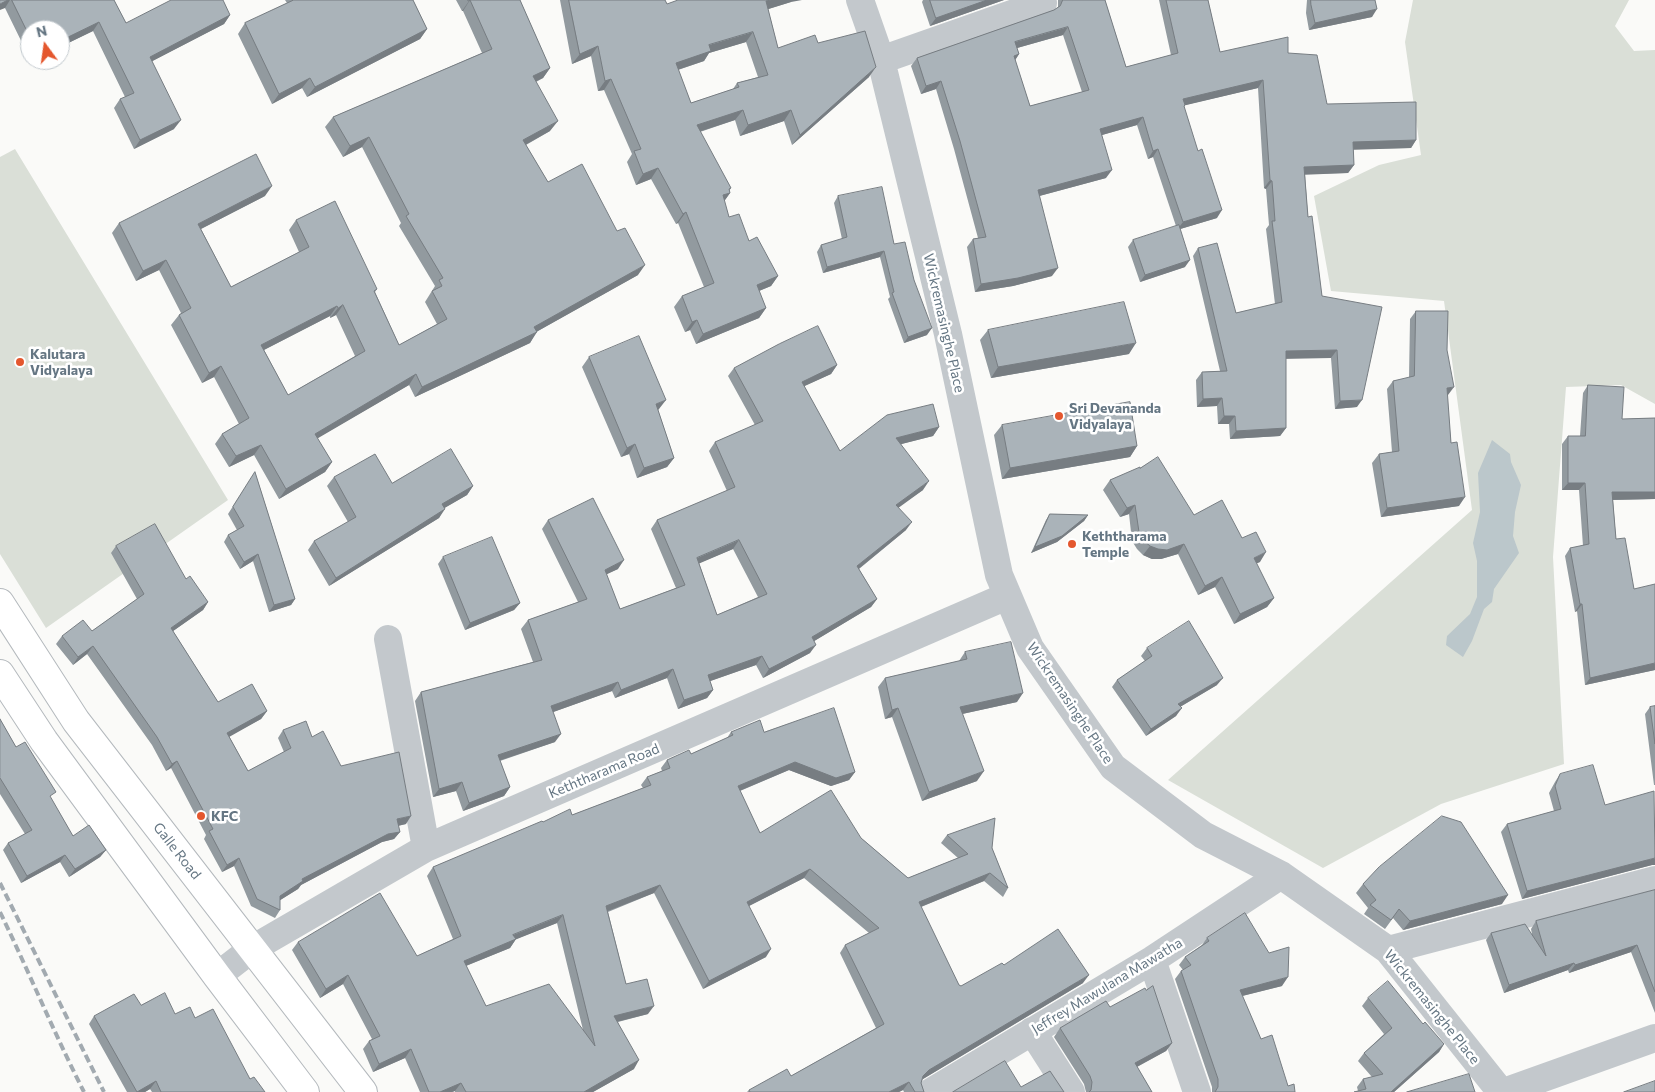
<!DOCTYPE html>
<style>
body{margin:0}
#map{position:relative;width:1655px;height:1092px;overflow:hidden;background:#fafaf8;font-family:Commissioner,sans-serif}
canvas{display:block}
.north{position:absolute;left:20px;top:20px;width:50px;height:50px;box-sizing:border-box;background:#fff;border:1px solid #c1c8cd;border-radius:50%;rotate:346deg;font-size:14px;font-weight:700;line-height:20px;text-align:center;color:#657683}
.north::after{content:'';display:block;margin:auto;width:18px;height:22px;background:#e4572e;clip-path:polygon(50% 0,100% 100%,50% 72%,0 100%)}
</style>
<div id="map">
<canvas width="1655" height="1092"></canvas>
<div class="north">N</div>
</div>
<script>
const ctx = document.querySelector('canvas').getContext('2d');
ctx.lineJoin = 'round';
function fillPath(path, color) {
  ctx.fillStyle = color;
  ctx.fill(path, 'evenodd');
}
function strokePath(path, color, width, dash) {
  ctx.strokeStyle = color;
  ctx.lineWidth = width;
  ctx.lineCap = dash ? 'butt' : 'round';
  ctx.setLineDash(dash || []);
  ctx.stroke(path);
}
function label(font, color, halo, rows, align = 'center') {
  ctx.font = font + ' Commissioner,sans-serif';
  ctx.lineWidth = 5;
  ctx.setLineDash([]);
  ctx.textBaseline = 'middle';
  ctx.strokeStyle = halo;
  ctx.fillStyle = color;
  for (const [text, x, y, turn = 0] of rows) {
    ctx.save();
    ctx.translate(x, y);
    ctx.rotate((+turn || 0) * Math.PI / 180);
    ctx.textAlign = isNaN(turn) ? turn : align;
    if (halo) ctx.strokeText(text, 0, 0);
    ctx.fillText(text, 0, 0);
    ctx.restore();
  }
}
const green = new Path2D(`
 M 1413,0 L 1629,0 L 1615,26 L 1634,51 L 1655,50 L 1655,404 L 1621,385 L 1566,387 L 1553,557 L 1564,764 L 1441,804 L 1323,868 L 1168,780 L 1472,510 L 1444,301 L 1331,291 L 1314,196 L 1379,165 L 1421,155 L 1405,42 Z
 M 15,149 L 228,500 L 46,628 L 0,554 L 0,157 Z`);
const water = new Path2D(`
 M 1492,440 L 1510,454 L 1511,462 L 1521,485 L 1515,512 L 1513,536 L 1519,553 L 1494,589 L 1492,602 L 1484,609 L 1472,641 L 1463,657 L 1446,645 L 1447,636 L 1470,614 L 1477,597 L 1477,561 L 1473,543 L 1480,512 L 1478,473 Z`);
const minor = new Path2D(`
 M 860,0 L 881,60 L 948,334 L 999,575 L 1030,648 L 1113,767 L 1203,835 L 1281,875 L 1388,950 L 1501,1092
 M 881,60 L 1043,3 L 1042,0
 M 388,639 L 426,848
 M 1388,950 L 1655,880
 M 1152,960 L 1197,1092
 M 217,976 L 252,949 L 426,848 L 1007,596
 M 1032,1031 L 1071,1092
 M 931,1092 L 1152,960 L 1281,875
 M 1504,1092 L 1655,1038`);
const highway = new Path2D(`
 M 0,603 L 76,721 L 363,1092
 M 0,674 L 44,741 L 217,976 L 305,1092`);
const rail = new Path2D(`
 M 0,883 L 104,1092
 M 0,912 C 29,972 54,1033 84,1092`);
const wall = new Path2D(`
 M 0,0 L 114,0 L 126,23 L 230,15 L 224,24 L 152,61 L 174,129 L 134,149 L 114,108 L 120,99 L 125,97 L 93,31 L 60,47 L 60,30 L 30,30 L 30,59 L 5,8 Z
 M 285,0 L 413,0 L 427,29 L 420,39 L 307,97 L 302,88 L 272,104 L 238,34 L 245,23 L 287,3 Z
 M 456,0 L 520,0 L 550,68 L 543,78 L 536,82 L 550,131 L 526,145 L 548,182 L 638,275 L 536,332 L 530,343 L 415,397 L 409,385 L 317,438 L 332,462 L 325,472 L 279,499 L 254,455 L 229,467 L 215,444 L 222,434 L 239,424 L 214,377 L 202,383 L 171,325 L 179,315 L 181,313 L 159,270 L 136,281 L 112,233 L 119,223 L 265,196 L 201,229 L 231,287 L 299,252 L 289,230 L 296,220 L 377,289 L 375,292 L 399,345 L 437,324 L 425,302 L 435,286 L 399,226 L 401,223 L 362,147 L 343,157 L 325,127 L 333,117 L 482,53 L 463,11 L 462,11 ZM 336,315 L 355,356 L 288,395 L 264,350 L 330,316 L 330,318 Z
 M 560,0 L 665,0 L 667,4 L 791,2 L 768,9 L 778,48 L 818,43 L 869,77 L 792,145 L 784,121 L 740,136 L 735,120 L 700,132 L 731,188 L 729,190 L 730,193 L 724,201 L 729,217 L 778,276 L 771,286 L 759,291 L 766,308 L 759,318 L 696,344 L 690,330 L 685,332 L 674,307 L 682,296 L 704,287 L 678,223 L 676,224 L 651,179 L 636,185 L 627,162 L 632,154 L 604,90 L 598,91 L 591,56 L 572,64 ZM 746,42 L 758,77 L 737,83 L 733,89 L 691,103 L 678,70 L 704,61 L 709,53 Z
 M 923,0 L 1004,0 L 930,26 L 922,2 Z
 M 1058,0 L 1105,0 L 1126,67 L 1171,55 L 1159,0 L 1208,0 L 1220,52 L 1288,53 L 1327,104 L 1416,140 L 1411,148 L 1353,149 L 1354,165 L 1348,173 L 1305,174 L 1308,217 L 1322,296 L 1357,407 L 1335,409 L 1331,358 L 1286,358 L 1286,428 L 1280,436 L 1230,439 L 1229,424 L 1218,424 L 1217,406 L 1197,407 L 1196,380 L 1202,372 L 1220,371 L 1193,256 L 1198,248 L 1236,313 L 1275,304 L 1266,229 L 1269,225 L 1266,189 L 1264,188 L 1258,88 L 1185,105 L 1184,107 L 1217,218 L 1180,229 L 1185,267 L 1140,282 L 1128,247 L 1133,240 L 1176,226 L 1153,157 L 1148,159 L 1137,125 L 1102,135 L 1106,178 L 1039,196 L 1052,276 L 1013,286 L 975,292 L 967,247 L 973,239 L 978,238 L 954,149 L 936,89 L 921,94 L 911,66 L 917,58 L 1054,10 L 1058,7 ZM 1063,35 L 1082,92 L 1030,106 L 1015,60 L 1019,54 L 1017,48 Z
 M 1307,0 L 1375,0 L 1372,17 L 1309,30 L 1306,13 Z
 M 838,196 L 894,244 L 927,335 L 904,343 L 888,299 L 890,297 L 880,257 L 823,273 L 817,252 L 821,245 L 842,239 L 834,203 Z
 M 1416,311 L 1447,350 L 1447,395 L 1451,443 L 1459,506 L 1381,517 L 1372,463 L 1379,454 L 1392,452 L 1387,389 L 1393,381 L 1409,378 L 1410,319 Z
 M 988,330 L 1129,354 L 991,378 L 980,340 Z
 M 589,357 L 659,409 L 658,410 L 674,458 L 667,467 L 637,478 L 629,454 L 621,457 L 582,367 Z
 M 837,365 L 831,374 L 804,386 L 840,451 L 939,427 L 933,436 L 901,444 L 923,490 L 898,507 L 906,530 L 859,569 L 877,599 L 871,607 L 814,641 L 810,653 L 763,678 L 756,665 L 710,681 L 713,690 L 707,698 L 678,709 L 667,678 L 615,698 L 612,691 L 553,712 L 555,742 L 500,761 L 510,787 L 504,796 L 463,811 L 456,791 L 433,797 L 415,701 L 421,692 L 533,662 L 521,629 L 528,620 L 578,602 L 542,529 L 548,520 L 618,569 L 606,574 L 620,609 L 676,588 L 651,529 L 657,520 L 727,491 L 709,451 L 715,442 L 755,425 L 728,376 L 734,368 ZM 733,549 L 758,597 L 717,615 L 699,563 Z
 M 1588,385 L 1622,419 L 1655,418 L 1655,499 L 1613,500 L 1616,539 L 1634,589 L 1655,670 L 1585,685 L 1577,611 L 1575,612 L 1565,556 L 1570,548 L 1583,546 L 1579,490 L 1562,490 L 1562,444 L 1568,436 L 1580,436 L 1583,393 Z
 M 1002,425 L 1137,446 L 1130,457 L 1002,479 L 994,435 Z
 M 1140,468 L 1194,515 L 1242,538 L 1260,562 L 1256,563 L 1274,598 L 1267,607 L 1234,624 L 1215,587 L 1198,595 L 1178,554 L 1161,559 L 1152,559 L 1143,555 L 1137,549 L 1132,541 L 1129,514 L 1120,517 L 1103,490 L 1110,480 Z
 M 255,472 L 295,599 L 291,605 L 269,612 L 253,561 L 240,569 L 224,542 L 228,535 L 237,530 L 228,514 Z
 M 334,477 L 392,483 L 473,486 L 467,495 L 444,508 L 439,518 L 329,586 L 308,550 L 314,541 L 348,522 L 327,486 Z
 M 1050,514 L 1088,515 L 1084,521 L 1057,542 L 1031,553 L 1046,520 Z
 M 116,546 L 186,579 L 208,602 L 203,610 L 173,631 L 218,702 L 267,711 L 261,719 L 229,736 L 248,771 L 284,752 L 278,738 L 283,730 L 312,737 L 341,766 L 406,824 L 398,826 L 400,832 L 394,839 L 382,842 L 301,885 L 298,889 L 280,900 L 280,910 L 275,918 L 251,906 L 234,866 L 222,872 L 204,839 L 206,835 L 171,768 L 166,771 L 152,745 L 87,654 L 73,665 L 56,644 L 62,636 L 92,631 L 137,599 L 111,553 Z
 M 443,557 L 520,603 L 514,610 L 465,630 L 438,564 Z
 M 1147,648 L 1217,685 L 1180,707 L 1176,716 L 1146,736 L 1112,687 L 1117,680 L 1145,661 L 1141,656 Z
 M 965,652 L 1017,702 L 962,714 L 977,781 L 922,801 L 892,717 L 885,719 L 878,687 L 885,678 L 959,661 Z
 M 1655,706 L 1655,785 L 1654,785 L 1645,714 L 1650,707 Z
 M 0,719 L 16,747 L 51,799 L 73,836 L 106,850 L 100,857 L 69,877 L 60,862 L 21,883 L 3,850 L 8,843 L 25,834 L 0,794 Z
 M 731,732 L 764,732 L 855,772 L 849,780 L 831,786 L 789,770 L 740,791 L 760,833 L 861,838 L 908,878 L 958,858 L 941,843 L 947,835 L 992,848 L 1008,888 L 1003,897 L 984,881 L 921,907 L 959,985 L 961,986 L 1004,965 L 1083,983 L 923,1079 L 921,1083 L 924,1092 L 904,1092 L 903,1090 L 899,1092 L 747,1092 L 749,1090 L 791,1076 L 876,1028 L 840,953 L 845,945 L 869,933 L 804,878 L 749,906 L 766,957 L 703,989 L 654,893 L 608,912 L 626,984 L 648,1014 L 618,1022 L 634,1069 L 593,1092 L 455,1092 L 455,1091 L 452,1092 L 420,1092 L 405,1058 L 373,1072 L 363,1049 L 369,1041 L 372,1039 L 343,984 L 320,998 L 292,950 L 298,942 L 417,956 L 453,939 L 427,876 L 433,867 L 543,822 L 572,815 L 643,788 L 641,785 L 647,777 L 662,771 L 661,768 L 667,760 L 691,754 L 727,738 ZM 557,923 L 583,1030 L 486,1006 L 466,966 L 510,948 L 516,939 Z
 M 1560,774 L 1605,805 L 1652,865 L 1522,899 L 1501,832 L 1507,824 L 1554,811 L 1549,793 L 1555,782 Z
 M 1363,884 L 1502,904 L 1403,930 L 1393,918 L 1385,929 L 1364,914 L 1368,908 L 1356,893 Z
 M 1655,890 L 1655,1013 L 1631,952 L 1569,973 L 1568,970 L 1504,993 L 1486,940 L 1491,933 L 1532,934 L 1531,929 L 1536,921 Z
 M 1207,938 L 1282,986 L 1242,996 L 1261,1039 L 1288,1086 L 1295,1092 L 1212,1092 L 1212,1087 L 1175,979 L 1181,971 L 1183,970 L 1179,965 L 1185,957 L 1202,945 Z
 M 1368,998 L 1423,1024 L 1444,1044 L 1439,1052 L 1394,1092 L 1355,1092 L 1358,1091 L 1357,1087 L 1363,1079 L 1372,1077 L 1358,1061 L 1364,1053 L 1384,1034 L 1362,1006 Z
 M 141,1005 L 175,1014 L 195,1018 L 250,1079 L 265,1092 L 152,1092 L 150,1089 L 145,1092 L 127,1092 L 89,1024 L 94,1016 Z
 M 1110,1007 L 1172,1043 L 1166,1051 L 1137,1067 L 1152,1092 L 1086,1092 L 1084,1084 L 1054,1037 L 1060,1028 Z`);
const shadedWall = new Path2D(`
 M 8,0 L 10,0 L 5,8 L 0,10 L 0,4 Z
 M 470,0 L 463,11 L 462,11 L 469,1 Z
 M 771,0 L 802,0 L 791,2 L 759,12 L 766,1 Z
 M 987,0 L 1004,0 L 930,26 L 936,18 Z
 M 1377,9 L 1372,17 L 1309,30 L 1315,23 Z
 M 230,15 L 224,24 L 143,66 L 150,57 Z
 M 99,22 L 93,31 L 60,47 L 60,41 Z
 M 1068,27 L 1063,35 L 1010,50 L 1015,42 Z
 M 427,29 L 420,39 L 307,97 L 315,87 Z
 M 753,32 L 746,42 L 709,53 L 704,61 L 668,73 L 676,63 L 709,45 Z
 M 598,46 L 591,56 L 572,64 L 580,54 Z
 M 1019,54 L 1014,62 L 1014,56 Z
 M 876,67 L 869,77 L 792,145 L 800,135 Z
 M 550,68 L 543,78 L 526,86 L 533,76 Z
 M 310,78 L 302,88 L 272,104 L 279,94 Z
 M 611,79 L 604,90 L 598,91 L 605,81 Z
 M 1263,80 L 1258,88 L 1178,107 L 1183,99 Z
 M 941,81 L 936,89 L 921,94 L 926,86 Z
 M 743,110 L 735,120 L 689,135 L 697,125 Z
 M 791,110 L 784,121 L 740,136 L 748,125 Z
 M 1143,117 L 1137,125 L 1095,137 L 1100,129 Z
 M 181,120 L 174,129 L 134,149 L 140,140 Z
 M 558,121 L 550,131 L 516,150 L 523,140 Z
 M 369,137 L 362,147 L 343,157 L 350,146 Z
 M 1416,140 L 1411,148 L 1347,150 L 1353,142 Z
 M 1158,149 L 1153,157 L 1148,159 L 1153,151 Z
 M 1354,165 L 1348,173 L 1299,175 L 1304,167 Z
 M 658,168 L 651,179 L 636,185 L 643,174 Z
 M 1112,170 L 1106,178 L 1032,198 L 1038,190 Z
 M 1270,180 L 1272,181 L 1266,189 L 1264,188 Z
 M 272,186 L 265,196 L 191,234 L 198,224 Z
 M 731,188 L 727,194 L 730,193 L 723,203 L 723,195 Z
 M 1222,210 L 1217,218 L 1177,230 L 1183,222 Z
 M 686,212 L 678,223 L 676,224 L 683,214 Z
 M 884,251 L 880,257 L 823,273 L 827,267 Z
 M 166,260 L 159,270 L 136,281 L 143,271 Z
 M 1190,260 L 1185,267 L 1140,282 L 1145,275 Z
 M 645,265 L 638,275 L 529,336 L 537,332 L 530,343 L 415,397 L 422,387 L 534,327 Z
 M 1058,268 L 1052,276 L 1013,286 L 975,292 L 981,284 Z
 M 778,276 L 771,286 L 749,295 L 757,285 Z
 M 343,305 L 336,315 L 330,318 L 338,308 Z
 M 337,306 L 330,316 L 254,355 L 261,345 Z
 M 766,308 L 759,318 L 696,344 L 703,334 Z
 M 697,320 L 690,330 L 685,332 L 692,322 Z
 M 932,328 L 927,335 L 904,343 L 908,337 Z
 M 1136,343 L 1129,354 L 991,378 L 998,367 Z
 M 1337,350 L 1331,358 L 1281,359 L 1286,351 Z
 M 837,365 L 831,374 L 796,390 L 802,382 Z
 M 221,366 L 214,377 L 202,383 L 209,373 Z
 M 416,374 L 409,385 L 308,444 L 315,434 Z
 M 1454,387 L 1448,395 L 1440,397 L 1447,388 Z
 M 1222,398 L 1217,406 L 1197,407 L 1203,399 Z
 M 666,400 L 659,409 L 649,414 L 656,404 Z
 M 1362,400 L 1357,407 L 1335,409 L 1340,401 Z
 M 1224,416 L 1235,416 L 1229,424 L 1218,424 Z
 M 939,427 L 933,436 L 890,447 L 896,438 Z
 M 1286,428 L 1280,436 L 1230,439 L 1236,431 Z
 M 635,444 L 629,454 L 621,457 L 627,448 Z
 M 261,445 L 254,455 L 229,467 L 236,456 Z
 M 1137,446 L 1130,457 L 1002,479 L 1010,468 Z
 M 674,458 L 667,467 L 637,478 L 644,468 Z
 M 332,462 L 325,472 L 279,499 L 286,489 Z
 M 929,481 L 923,490 L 890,514 L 896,505 Z
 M 1568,483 L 1585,483 L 1579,490 L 1562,490 Z
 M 473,486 L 467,495 L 436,513 L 442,504 Z
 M 1612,492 L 1655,492 L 1655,499 L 1607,500 Z
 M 1465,497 L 1459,506 L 1381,517 L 1387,508 Z
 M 1135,505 L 1129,514 L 1120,517 L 1127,508 Z
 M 445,509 L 439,518 L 329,586 L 336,578 Z
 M 1088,515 L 1084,521 L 1057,542 L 1031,553 L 1035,547 Z
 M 912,522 L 906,530 L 851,575 L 857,566 Z
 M 739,540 L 733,549 L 691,567 L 697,558 Z
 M 1184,544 L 1178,554 L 1161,559 L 1152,559 L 1143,555 L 1150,546 Z
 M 1266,552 L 1260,562 L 1248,567 L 1254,558 Z
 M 258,554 L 253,561 L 240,569 L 244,562 Z
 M 624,560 L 618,569 L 599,578 L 605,570 Z
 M 1222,577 L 1215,587 L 1198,595 L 1205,586 Z
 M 1274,598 L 1267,607 L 1234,624 L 1240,614 Z
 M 295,599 L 291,605 L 269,612 L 274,605 Z
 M 877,599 L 871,607 L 806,646 L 812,637 Z
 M 208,602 L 203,610 L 166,636 L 171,628 Z
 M 520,603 L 514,610 L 465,630 L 470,623 Z
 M 1580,604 L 1582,604 L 1577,611 L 1575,612 Z
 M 816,645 L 810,653 L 763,678 L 769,669 Z
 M 93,646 L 87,654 L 73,665 L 78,657 Z
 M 762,656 L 756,665 L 702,684 L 708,675 Z
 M 1655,663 L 1655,670 L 1585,685 L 1590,678 Z
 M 673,669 L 667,678 L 615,698 L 621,690 Z
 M 1223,678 L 1217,685 L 1173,711 L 1178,704 Z
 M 618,682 L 612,691 L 545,715 L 551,706 Z
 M 713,690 L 707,698 L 678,709 L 684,700 Z
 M 1023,693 L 1017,702 L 953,716 L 960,707 Z
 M 898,708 L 892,717 L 885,719 L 892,710 Z
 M 1182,708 L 1176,716 L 1146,736 L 1151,729 Z
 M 267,711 L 261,719 L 222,741 L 227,733 Z
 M 561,734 L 555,742 L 492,763 L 498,755 Z
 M 177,761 L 171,768 L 166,771 L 172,764 Z
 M 795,762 L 855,772 L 849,780 L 831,786 L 789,770 L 732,794 L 738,786 Z
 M 984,771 L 977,781 L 922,801 L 929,792 Z
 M 462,782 L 456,791 L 433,797 L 439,789 Z
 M 510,787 L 504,796 L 463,811 L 469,803 Z
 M 411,816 L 406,824 L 392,827 L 397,819 Z
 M 400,832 L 394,839 L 382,842 L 301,885 L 298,889 L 274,904 L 280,896 L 302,879 L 388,834 Z
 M 106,850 L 100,857 L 69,877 L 75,869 Z
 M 65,855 L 60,862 L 21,883 L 27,876 Z
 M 239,858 L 234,866 L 222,872 L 227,865 Z
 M 1655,858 L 1655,865 L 1652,865 L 1522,899 L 1527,891 Z
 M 810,869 L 804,878 L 741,910 L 747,902 Z
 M 990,873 L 984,881 L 913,910 L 919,902 Z
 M 660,885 L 654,893 L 600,914 L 606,906 Z
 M 1508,895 L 1502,904 L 1403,930 L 1410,921 Z
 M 563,915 L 557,923 L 507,943 L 513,935 Z
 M 516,939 L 510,948 L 458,969 L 464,961 Z
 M 1637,945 L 1631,952 L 1569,973 L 1575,965 Z
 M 771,949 L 766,957 L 703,989 L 709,981 Z
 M 1574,963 L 1568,970 L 1504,993 L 1509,985 Z
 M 348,975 L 343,984 L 320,998 L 326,989 Z
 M 1089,975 L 1083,983 L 923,1079 L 923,1076 L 929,1070 Z
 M 1288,977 L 1282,986 L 1234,998 L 1240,990 Z
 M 654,1006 L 648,1014 L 608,1024 L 614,1016 Z
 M 1172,1043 L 1166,1051 L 1129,1071 L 1135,1063 Z
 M 1444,1044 L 1439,1052 L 1394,1092 L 1391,1092 Z
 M 411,1049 L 405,1058 L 373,1072 L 379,1064 Z
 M 639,1060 L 634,1069 L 593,1092 L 584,1092 Z
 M 156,1081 L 150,1089 L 145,1092 L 137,1092 Z
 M 909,1082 L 903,1090 L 899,1092 L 889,1092 Z
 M 461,1083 L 455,1091 L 452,1092 L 440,1092 Z`);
const building = new Path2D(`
 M 0,0 L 8,0 L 0,4 Z
 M 12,0 L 114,0 L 126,23 L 171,0 L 223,0 L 230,15 L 150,57 L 181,120 L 140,140 L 120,99 L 134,93 L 99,22 L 60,41 L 60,30 L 30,30 L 30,37 Z
 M 294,0 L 413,0 L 427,29 L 315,87 L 310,78 L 279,94 L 245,23 Z
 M 468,0 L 520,0 L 550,68 L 533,76 L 558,121 L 523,140 L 548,182 L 582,164 L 617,231 L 625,228 L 645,265 L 534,327 L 537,332 L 422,387 L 416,374 L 315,434 L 332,462 L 286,489 L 261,445 L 236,456 L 222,434 L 249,418 L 221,366 L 209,373 L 179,315 L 191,308 L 166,260 L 143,271 L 119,223 L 256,154 L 272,186 L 198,224 L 231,287 L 309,247 L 296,220 L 335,201 L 377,289 L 374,291 L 399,345 L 447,319 L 432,291 L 442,286 L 439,280 L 443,278 L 406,216 L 409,214 L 369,137 L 350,146 L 333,117 L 492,49 L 470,0 L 469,1 ZM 343,305 L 365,351 L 288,395 L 261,345 L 337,306 L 338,308 Z
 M 569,0 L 665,0 L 667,4 L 678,0 L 771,0 L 766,1 L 778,48 L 815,35 L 818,43 L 865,31 L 876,67 L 800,135 L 791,110 L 748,125 L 743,110 L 697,125 L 731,188 L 729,189 L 730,193 L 723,195 L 729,217 L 739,214 L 749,241 L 757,237 L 778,276 L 757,285 L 766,308 L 703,334 L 697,320 L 692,322 L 682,296 L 714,283 L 686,212 L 683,214 L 658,168 L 643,174 L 634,151 L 641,149 L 611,79 L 605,81 L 598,46 L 580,54 ZM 753,32 L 768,75 L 737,83 L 739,87 L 691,103 L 676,63 L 711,51 L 709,45 Z
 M 930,0 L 987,0 L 936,18 Z
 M 1063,0 L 1105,0 L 1126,67 L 1178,53 L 1166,0 L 1208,0 L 1220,52 L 1288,37 L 1288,53 L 1317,55 L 1327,104 L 1416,102 L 1416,140 L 1353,142 L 1354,165 L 1304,167 L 1308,217 L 1312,216 L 1322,296 L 1382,307 L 1362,400 L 1340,401 L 1337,350 L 1286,351 L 1286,428 L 1236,431 L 1235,416 L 1224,416 L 1222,398 L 1203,399 L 1202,372 L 1227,371 L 1198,248 L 1217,243 L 1236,313 L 1282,302 L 1272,221 L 1275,221 L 1272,181 L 1270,180 L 1263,80 L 1183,99 L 1185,105 L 1184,106 L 1198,151 L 1202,149 L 1222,210 L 1183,222 L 1158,149 L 1153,151 L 1143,117 L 1100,129 L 1112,170 L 1038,190 L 1058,268 L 1018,278 L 981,284 L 973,239 L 986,237 L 960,141 L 941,81 L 926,86 L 917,58 L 1054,10 L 1060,6 ZM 1068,27 L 1089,90 L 1030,106 L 1014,56 L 1019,54 L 1015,42 Z
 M 1311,0 L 1375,0 L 1377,9 L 1315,23 L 1311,5 Z
 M 882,187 L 894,244 L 905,242 L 914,280 L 932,328 L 908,337 L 892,293 L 894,292 L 884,251 L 827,267 L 821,245 L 847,237 L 838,196 Z
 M 1179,225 L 1190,260 L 1145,275 L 1133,240 Z
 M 1124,302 L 1136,343 L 998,367 L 988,330 Z
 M 1416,311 L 1448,311 L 1447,350 L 1454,387 L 1447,388 L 1451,443 L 1457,442 L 1465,497 L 1387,508 L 1379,454 L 1399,451 L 1393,381 L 1414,376 Z
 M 818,326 L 837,365 L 802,382 L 840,451 L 887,415 L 933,404 L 939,427 L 896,438 L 929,481 L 896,505 L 912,522 L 857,566 L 877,599 L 812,637 L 816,645 L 769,669 L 762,656 L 708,675 L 713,690 L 684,700 L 673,669 L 621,690 L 618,682 L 551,706 L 561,734 L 498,755 L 510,787 L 469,803 L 462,782 L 439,789 L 421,692 L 542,660 L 528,620 L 587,599 L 548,520 L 593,498 L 624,560 L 605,570 L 620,609 L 685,585 L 657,520 L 735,487 L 715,442 L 763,421 L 734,368 L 779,344 ZM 739,540 L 767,594 L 717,615 L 697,558 Z
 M 639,336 L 666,400 L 656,404 L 674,458 L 644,468 L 635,444 L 627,448 L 589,357 Z
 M 1588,385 L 1624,387 L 1622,419 L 1655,418 L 1655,492 L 1612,492 L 1616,539 L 1625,538 L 1634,589 L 1655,584 L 1655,663 L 1590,678 L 1582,604 L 1580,604 L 1570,548 L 1589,544 L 1585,483 L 1568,483 L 1568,436 L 1585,436 Z
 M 1130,402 L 1137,446 L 1010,468 L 1002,425 Z
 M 451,449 L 473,486 L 442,504 L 445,509 L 336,578 L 314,541 L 356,517 L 334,477 L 375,454 L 392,483 Z
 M 1158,457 L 1194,515 L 1222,500 L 1242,538 L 1256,532 L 1266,552 L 1254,558 L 1274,598 L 1240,614 L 1222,577 L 1205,586 L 1184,544 L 1167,550 L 1158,549 L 1150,546 L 1143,540 L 1139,532 L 1135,505 L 1127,508 L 1110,480 L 1140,467 L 1140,468 Z
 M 255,472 L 295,599 L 274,605 L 258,554 L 244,562 L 228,535 L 244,526 L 233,507 Z
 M 1050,514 L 1088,515 L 1062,536 L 1035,547 Z
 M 155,524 L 186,579 L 190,576 L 208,602 L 171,628 L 218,702 L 252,684 L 267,711 L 227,733 L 248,771 L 291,748 L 283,730 L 306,721 L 312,737 L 323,731 L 341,766 L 399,752 L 411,816 L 397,819 L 400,832 L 388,834 L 302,879 L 303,881 L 280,896 L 280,910 L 257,899 L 239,858 L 227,865 L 209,831 L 213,829 L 177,761 L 172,764 L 157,737 L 93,646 L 78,657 L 62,636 L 83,620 L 92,631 L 144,594 L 116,546 Z
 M 492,537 L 520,603 L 470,623 L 443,557 Z
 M 1189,621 L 1223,678 L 1178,704 L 1182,708 L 1151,729 L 1117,680 L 1152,656 L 1147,648 Z
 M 1011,642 L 1023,693 L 960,707 L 984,771 L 929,792 L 898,708 L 892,710 L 885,678 L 967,659 L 965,652 Z
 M 1655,706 L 1655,744 L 1650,707 Z
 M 834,708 L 855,772 L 836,778 L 795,762 L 738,786 L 760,833 L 831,790 L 861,838 L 908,878 L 968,854 L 947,835 L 995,818 L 992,848 L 1008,888 L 990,873 L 919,902 L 959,985 L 961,986 L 1002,963 L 1004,965 L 1058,929 L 1089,975 L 929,1070 L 923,1076 L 921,1083 L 924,1092 L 915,1092 L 909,1082 L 889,1092 L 750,1092 L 749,1090 L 787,1069 L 791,1076 L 884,1024 L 845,945 L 879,928 L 810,869 L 747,902 L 771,949 L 709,981 L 660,885 L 606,906 L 626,984 L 647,979 L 654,1006 L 614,1016 L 639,1060 L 584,1092 L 466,1092 L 461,1083 L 440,1092 L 429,1092 L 411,1049 L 379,1064 L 369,1041 L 380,1036 L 348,975 L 326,989 L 298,942 L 380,893 L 417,956 L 461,936 L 433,867 L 542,821 L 543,822 L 570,809 L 572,815 L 651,785 L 647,777 L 670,768 L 667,760 L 689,750 L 691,754 L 733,735 L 731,732 L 760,720 L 764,732 ZM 563,915 L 569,940 L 595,1046 L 549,984 L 486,1006 L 464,961 L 516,939 L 513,935 Z
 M 0,719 L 16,747 L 25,742 L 56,792 L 50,796 L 73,836 L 89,825 L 106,850 L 75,869 L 65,855 L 27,876 L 8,843 L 32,830 L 0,778 Z
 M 1593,765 L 1605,805 L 1654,791 L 1655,858 L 1527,891 L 1507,824 L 1561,809 L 1555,786 L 1560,774 Z
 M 1442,816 L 1461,822 L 1508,895 L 1410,921 L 1399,909 L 1391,920 L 1370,905 L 1376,900 L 1363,884 L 1379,867 Z
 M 1655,890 L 1655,992 L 1637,945 L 1575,965 L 1574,963 L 1509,985 L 1491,933 L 1525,924 L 1546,956 L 1536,921 Z
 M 1245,913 L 1269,953 L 1289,947 L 1288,977 L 1240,990 L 1261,1039 L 1272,1035 L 1288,1086 L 1294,1084 L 1295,1092 L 1215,1092 L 1218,1087 L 1218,1079 L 1181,971 L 1191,965 L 1185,957 L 1209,941 L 1207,938 Z
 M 1388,981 L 1423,1024 L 1425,1022 L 1444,1044 L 1391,1092 L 1354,1092 L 1366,1089 L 1363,1079 L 1383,1074 L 1364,1053 L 1392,1028 L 1368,998 Z
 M 1153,986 L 1172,1043 L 1135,1063 L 1152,1092 L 1089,1092 L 1091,1090 L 1092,1082 L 1090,1076 L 1060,1028 L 1106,1001 L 1110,1007 L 1145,988 L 1146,990 Z
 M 165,993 L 175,1014 L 190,1007 L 195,1018 L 213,1009 L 250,1079 L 254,1077 L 265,1092 L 161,1092 L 156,1081 L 137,1092 L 94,1016 L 134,994 L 141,1005 Z
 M 1005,1061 L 1021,1087 L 1050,1071 L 1064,1092 L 953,1092 Z
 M 1469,1074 L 1475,1092 L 1407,1092 Z
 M 1655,1081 L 1655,1092 L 1624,1092 Z`);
const markers = [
 [20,362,5,"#e4572e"],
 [1059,416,5,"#e4572e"],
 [1072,544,5,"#e4572e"],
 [201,816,5,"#e4572e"]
];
const streetNames = [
 ["Wickremasinghe Place",944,323,77],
 ["Wickremasinghe Place",1070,703,56],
 ["Keththarama Road",604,771,-23],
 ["Galle Road",177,851,52],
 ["Jeffrey Mawulana Mawatha",1107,986,-31],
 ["Wickremasinghe Place",1432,1007,51]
];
const poiNames = [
 ["Kalutara",30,354],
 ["Vidyalaya",30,370],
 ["Sri Devananda",1069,408],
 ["Vidyalaya",1069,424],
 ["Keththarama",1082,536],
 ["Temple",1082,552],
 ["KFC",211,816]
];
fillPath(green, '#dadfd7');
fillPath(water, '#bbc7cb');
strokePath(highway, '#b4b9bd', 30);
strokePath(minor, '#c3c8cc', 28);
strokePath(highway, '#fff', 28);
strokePath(rail, '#a2aab0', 4, [8, 4]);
fillPath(wall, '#929a9f');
fillPath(shadedWall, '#777d82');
fillPath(building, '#aab3b9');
strokePath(building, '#777d82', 1);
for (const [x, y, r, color] of markers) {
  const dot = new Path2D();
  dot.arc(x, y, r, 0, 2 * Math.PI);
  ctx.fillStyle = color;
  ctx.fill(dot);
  strokePath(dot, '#fff', 2);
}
label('14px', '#657683', '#fff', streetNames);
label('bold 14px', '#657683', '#fff', poiNames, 'left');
</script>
